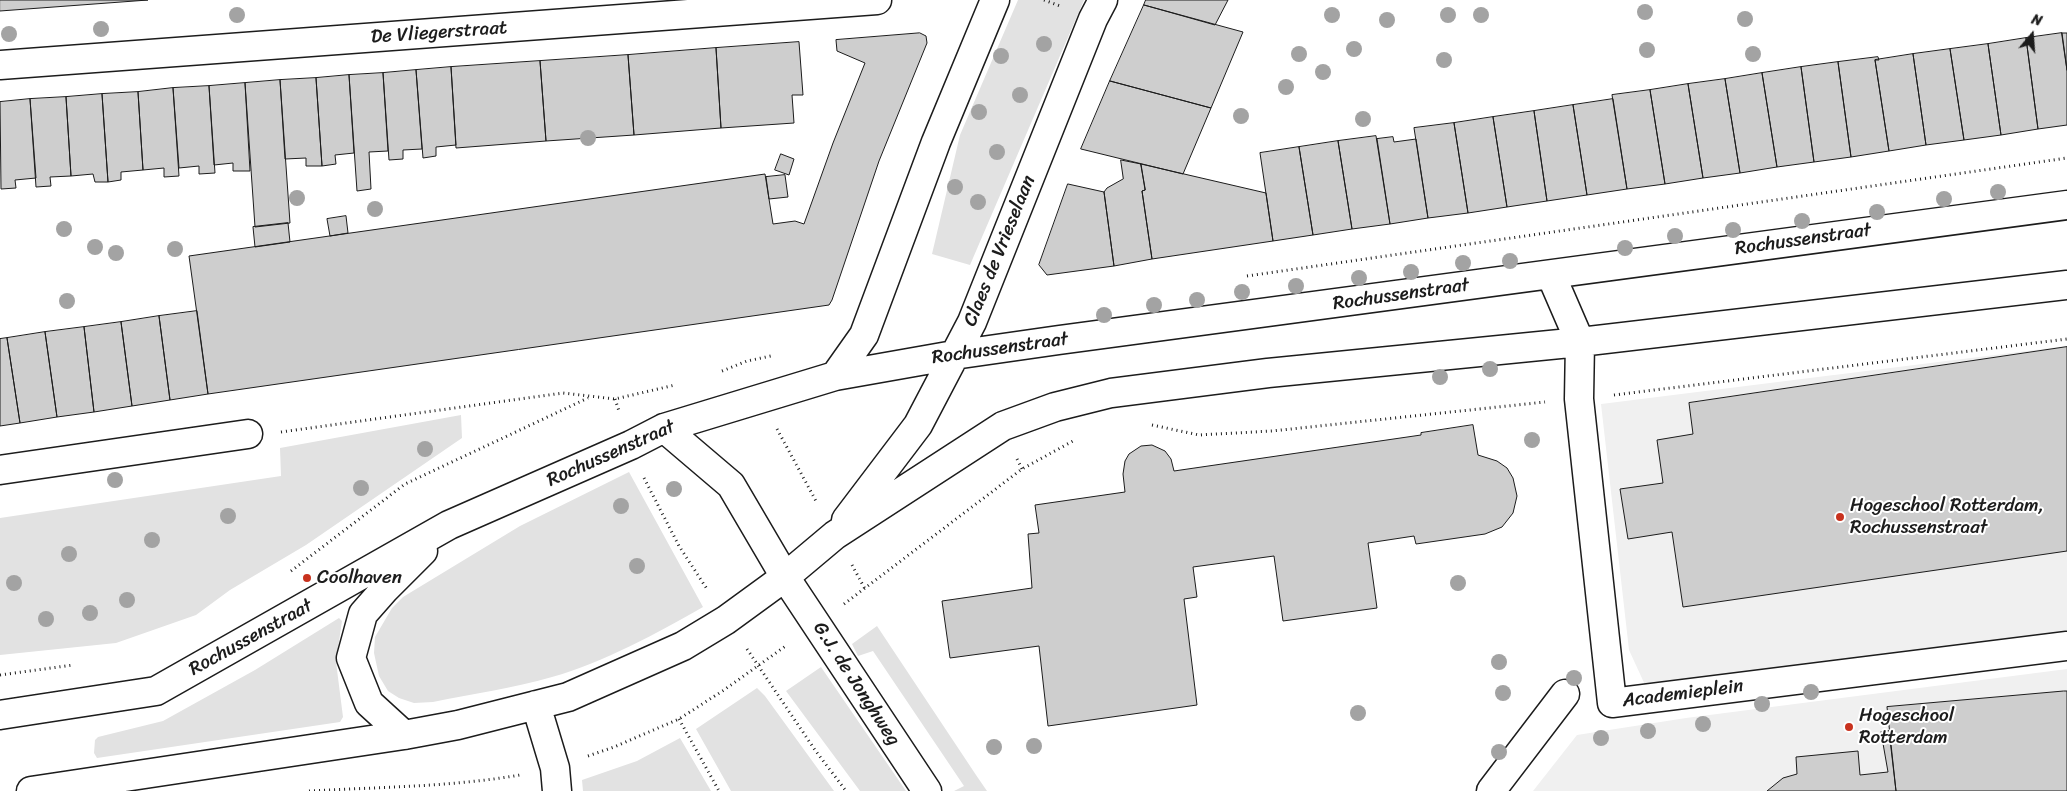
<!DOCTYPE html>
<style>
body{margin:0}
#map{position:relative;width:2067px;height:791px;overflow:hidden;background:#fff;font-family:Sriracha,sans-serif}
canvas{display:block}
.north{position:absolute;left:2007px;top:10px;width:50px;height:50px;-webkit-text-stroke:4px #fff;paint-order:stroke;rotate:18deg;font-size:14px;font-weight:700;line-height:20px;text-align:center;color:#1c1c1c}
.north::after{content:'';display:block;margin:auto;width:18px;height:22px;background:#1c1c1c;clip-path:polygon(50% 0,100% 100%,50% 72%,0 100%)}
</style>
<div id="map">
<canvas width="2067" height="791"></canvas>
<div class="north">N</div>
</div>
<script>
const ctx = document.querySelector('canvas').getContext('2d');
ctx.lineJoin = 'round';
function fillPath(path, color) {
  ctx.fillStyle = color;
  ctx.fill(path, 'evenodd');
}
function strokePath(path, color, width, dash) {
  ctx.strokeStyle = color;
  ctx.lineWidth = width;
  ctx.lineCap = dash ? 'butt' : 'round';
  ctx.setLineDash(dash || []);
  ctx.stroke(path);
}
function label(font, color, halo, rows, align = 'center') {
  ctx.font = font + ' Sriracha,sans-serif';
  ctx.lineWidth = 4;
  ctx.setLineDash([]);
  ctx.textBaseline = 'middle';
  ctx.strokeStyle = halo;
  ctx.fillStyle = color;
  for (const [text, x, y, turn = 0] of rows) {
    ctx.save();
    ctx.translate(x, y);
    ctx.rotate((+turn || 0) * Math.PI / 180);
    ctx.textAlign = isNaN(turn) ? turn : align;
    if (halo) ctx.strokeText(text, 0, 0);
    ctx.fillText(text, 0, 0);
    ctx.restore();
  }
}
const built = new Path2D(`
 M 2067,346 L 2067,630 L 1646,687 L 1629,650 L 1601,404 Z
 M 2067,669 L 2067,791 L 1533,791 L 1577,735 L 1686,718 Z`);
const green = new Path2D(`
 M 1018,0 L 1084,0 L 970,265 L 932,254 L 960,135 Z
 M 461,415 L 462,438 L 306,545 L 230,590 L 196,615 L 116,643 L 0,655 L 0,518 L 281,476 L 280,448 Z
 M 629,472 L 703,607 C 657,633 603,663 552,677 C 513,688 472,694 433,702 L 414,703 L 399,698 L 388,691 L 379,676 L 374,653 L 375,637 L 392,608 L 403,597 L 520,526 Z
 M 339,618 L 342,621 L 336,662 L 343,717 L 340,722 L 97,758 L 94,753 L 95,740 L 98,737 L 163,721 L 255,670 Z
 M 877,626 L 976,775 L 987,791 L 954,791 L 964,786 L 873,651 L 858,656 L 852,644 Z
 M 821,667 L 906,791 L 860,791 L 786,691 Z
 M 757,688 L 765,696 L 834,791 L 731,791 L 696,729 Z
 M 680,738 L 711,791 L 583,791 L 582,780 L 637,761 Z`);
const building = new Path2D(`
 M 0,0 L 148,0 L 0,11 Z
 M 1146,0 L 1228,0 L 1215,25 L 1144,5 Z
 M 1144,5 L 1243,32 L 1211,108 L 1110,81 Z
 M 920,33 L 926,36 L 927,43 L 879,161 L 832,300 L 829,305 L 208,394 L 189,256 L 765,174 L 773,224 L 795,221 L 804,224 L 833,143 L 865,63 L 837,51 L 836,40 Z
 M 2062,33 L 2067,70 L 2067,125 L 2038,129 L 2026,38 Z
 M 2062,33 L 2067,33 L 2067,70 Z
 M 2026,38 L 2038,129 L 2001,135 L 1988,44 Z
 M 799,42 L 803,95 L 792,95 L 794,123 L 721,128 L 716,48 Z
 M 1988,44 L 2001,135 L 1964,140 L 1950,49 Z
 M 716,48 L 721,128 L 634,135 L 628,55 Z
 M 1950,49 L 1964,140 L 1926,145 L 1913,54 Z
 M 1913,54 L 1926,145 L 1889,151 L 1875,60 Z
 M 628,55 L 634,135 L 546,141 L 540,61 Z
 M 1878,57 L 1879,60 L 1875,60 L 1889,151 L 1851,157 L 1838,62 Z
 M 540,61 L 546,141 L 456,148 L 451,67 Z
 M 1838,62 L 1851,157 L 1814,162 L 1801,67 Z
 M 451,67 L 456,145 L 436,147 L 436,156 L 423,158 L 416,70 Z
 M 1801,67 L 1814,162 L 1777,167 L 1762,73 Z
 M 416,70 L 422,149 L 403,150 L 403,159 L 389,160 L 383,73 Z
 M 383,73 L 388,151 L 369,152 L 371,189 L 357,191 L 349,75 Z
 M 1762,73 L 1777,167 L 1740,173 L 1725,79 Z
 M 349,75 L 354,153 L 335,155 L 336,164 L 322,166 L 316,78 Z
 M 316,78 L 322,166 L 306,166 L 306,158 L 285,159 L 280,80 Z
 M 1725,79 L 1740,173 L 1703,178 L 1688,84 Z
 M 280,80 L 290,223 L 255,227 L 245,83 Z
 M 1110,81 L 1211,108 L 1183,174 L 1081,149 Z
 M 245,83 L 250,171 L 233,171 L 233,163 L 214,165 L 209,86 Z
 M 1688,84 L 1703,178 L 1665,184 L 1650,90 Z
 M 209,86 L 215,173 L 199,174 L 199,166 L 179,168 L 173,88 Z
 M 173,88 L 179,176 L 164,177 L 164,168 L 143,170 L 138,92 Z
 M 1650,90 L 1665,184 L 1627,189 L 1612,95 Z
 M 138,92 L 143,170 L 121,172 L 121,180 L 108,182 L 102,94 Z
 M 102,94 L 108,182 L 95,182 L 93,174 L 71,176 L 66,97 Z
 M 66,97 L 71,176 L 50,177 L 51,186 L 36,187 L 30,99 Z
 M 30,99 L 36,178 L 15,180 L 16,188 L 1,189 L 0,102 Z
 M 1613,99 L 1627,189 L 1587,195 L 1573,105 Z
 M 1573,105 L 1587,195 L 1547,201 L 1534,111 Z
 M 1534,111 L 1547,201 L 1507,207 L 1493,117 Z
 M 1493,117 L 1507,207 L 1468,213 L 1454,123 Z
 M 1454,123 L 1468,213 L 1428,218 L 1414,128 Z
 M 1376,136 L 1390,224 L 1352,229 L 1338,141 Z
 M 1393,137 L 1394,142 L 1416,139 L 1428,218 L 1390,224 L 1377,139 Z
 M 1338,141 L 1352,229 L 1313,235 L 1299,147 Z
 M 1299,147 L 1313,235 L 1273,241 L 1260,153 Z
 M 781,154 L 794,159 L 789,175 L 775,170 Z
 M 1121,160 L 1141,164 L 1145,190 L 1142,191 L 1152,259 L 1114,266 L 1104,192 L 1107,188 L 1123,179 Z
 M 1141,164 L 1266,193 L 1273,241 L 1152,259 L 1142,191 L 1145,190 Z
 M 785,175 L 788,197 L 769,199 L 766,177 Z
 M 1068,184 L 1104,192 L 1114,266 L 1047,275 L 1039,265 Z
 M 346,216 L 348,233 L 330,236 L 327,219 Z
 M 288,223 L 290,242 L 255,247 L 253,227 Z
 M 197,311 L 208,394 L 170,400 L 159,316 Z
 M 159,316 L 170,400 L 132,406 L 121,322 Z
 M 121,322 L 132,406 L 94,412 L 84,327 Z
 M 84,327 L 94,412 L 57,417 L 45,332 Z
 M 45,332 L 57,417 L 20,423 L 7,338 Z
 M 7,338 L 20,423 L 0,426 L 0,339 Z
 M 2067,347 L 2067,551 L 1683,607 L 1672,532 L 1628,539 L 1620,489 L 1663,483 L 1657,440 L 1693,434 L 1689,403 Z
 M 1473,425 L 1478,455 L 1497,461 L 1507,468 L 1513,478 L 1517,496 L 1513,513 L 1502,527 L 1485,534 L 1416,544 L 1414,536 L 1368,543 L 1377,608 L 1283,621 L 1274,556 L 1193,567 L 1197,597 L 1184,599 L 1197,705 L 1048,726 L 1039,646 L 950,658 L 942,601 L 1032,588 L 1028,534 L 1039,533 L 1035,505 L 1125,492 L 1123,474 L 1125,461 L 1129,454 L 1141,446 L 1152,445 L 1165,451 L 1171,459 L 1174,471 L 1421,435 L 1421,433 Z
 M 2064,691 L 2067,691 L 2067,791 L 1896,791 L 1887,707 Z
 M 1889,731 L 1896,791 L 1767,791 L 1783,778 L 1797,774 L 1796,757 L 1858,751 L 1860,775 L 1888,772 L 1881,732 Z`);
const path = new Path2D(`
 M 1044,0 L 1060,6
 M 1247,276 L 2067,158
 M 722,371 L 747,361 L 771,356
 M 1614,395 L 2067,339
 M 615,399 L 619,411
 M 1152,425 L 1199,435 L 1272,431 L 1545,402
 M 777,429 L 816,501
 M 281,432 L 563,393 L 615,399 L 675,385
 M 1017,459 L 1022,469
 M 644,478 L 679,546 L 707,589
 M 852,565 L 865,589
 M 291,571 L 405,484 L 588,398
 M 844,604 L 1022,469 L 1073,441
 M 747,649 L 815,750 L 846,791
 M 0,675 L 73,665
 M 679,719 L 719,791
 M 588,756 L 614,747 L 679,719 L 724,690 L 787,645
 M 309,791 C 380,787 450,787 520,775`);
const minor = new Path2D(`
 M 0,65 L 877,0
 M 1551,275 L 1580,342 L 1579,399 L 1612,703 L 2067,646
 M 835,376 L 864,335 L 936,142 L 995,0
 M 664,428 L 731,485 L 785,577 L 927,791
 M 0,470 L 248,434
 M 846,520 L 918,425 L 972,322 L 1093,19 L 1103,0
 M 536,705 L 555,768 L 557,791
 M 0,715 L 156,691 L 449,525 L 631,445 L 664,428 L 835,376 L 954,355 L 1059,340 L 2067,205
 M 404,735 L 369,703 L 351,658 L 363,614 L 385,589 L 423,551
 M 31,791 L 404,735 L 458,725 L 568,697 L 683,646 L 726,620 L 785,577 L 835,535 L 1003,426 L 1055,407 L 1111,393 L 1268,373 L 1580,342 L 2067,285
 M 1491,791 L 1565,694`);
const trees = [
 [1645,12],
 [237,15],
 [1332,15],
 [1448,15],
 [1481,15],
 [1745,19],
 [1387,20],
 [101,29],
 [9,34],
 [1044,44],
 [1354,49],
 [1647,50],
 [1299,54],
 [1753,54],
 [1001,56],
 [1444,60],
 [1323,72],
 [1286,87],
 [1020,95],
 [979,112],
 [1241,116],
 [1363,119],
 [588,138],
 [997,152],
 [955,187],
 [1998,192],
 [297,198],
 [1944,199],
 [978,202],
 [375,209],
 [1877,212],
 [1802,221],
 [64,229],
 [1733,230],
 [1675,236],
 [95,247],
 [1625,248],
 [175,249],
 [116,253],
 [1510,261],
 [1463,263],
 [1411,272],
 [1359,278],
 [1296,286],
 [1242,292],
 [1197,300],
 [67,301],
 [1154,305],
 [1104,315],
 [1490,369],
 [1440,377],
 [1532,440],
 [425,449],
 [115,480],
 [361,488],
 [674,489],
 [621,506],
 [228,516],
 [152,540],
 [69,554],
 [637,566],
 [14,583],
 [1458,583],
 [127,600],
 [90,613],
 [46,619],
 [1499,662],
 [1574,678],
 [1811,692],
 [1503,693],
 [1762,704],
 [1358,713],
 [1703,724],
 [1648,731],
 [1601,738],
 [1034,746],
 [994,747],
 [1499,752]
];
const markers = [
 [1840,517,5,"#c8321e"],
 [307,578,5,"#c8321e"],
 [1849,727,5,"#c8321e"]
];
const streetNames = [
 ["De Vliegerstraat",439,33,-4],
 ["Rochussenstraat",1803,240,-8],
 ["Claes de Vrieselaan",1000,251,-68],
 ["Rochussenstraat",1401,295,-8],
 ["Rochussenstraat",1000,349,-8],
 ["Rochussenstraat",611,454,-24],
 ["Rochussenstraat",251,638,-29],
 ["G.J. de Jonghweg",856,684,57],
 ["Academieplein",1683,694,-7]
];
const poiNames = [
 ["Hogeschool Rotterdam,",1850,506],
 ["Rochussenstraat",1850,528],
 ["Coolhaven",317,578],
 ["Hogeschool",1859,716],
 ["Rotterdam",1859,738]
];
fillPath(built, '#f0f0f0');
fillPath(green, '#e2e2e2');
fillPath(building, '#cecece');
strokePath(building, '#1c1c1c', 1);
strokePath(minor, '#1c1c1c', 31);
strokePath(path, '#1c1c1c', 3, [1, 4]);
strokePath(minor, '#fff', 28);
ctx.fillStyle = '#a3a3a3';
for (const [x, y] of trees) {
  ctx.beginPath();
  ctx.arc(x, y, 8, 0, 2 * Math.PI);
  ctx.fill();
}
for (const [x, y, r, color] of markers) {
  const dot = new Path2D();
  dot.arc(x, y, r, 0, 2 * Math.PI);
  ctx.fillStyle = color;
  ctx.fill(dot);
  strokePath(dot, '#fff', 2);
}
label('19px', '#1c1c1c', '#fff', streetNames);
label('19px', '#1c1c1c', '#fff', poiNames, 'left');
</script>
